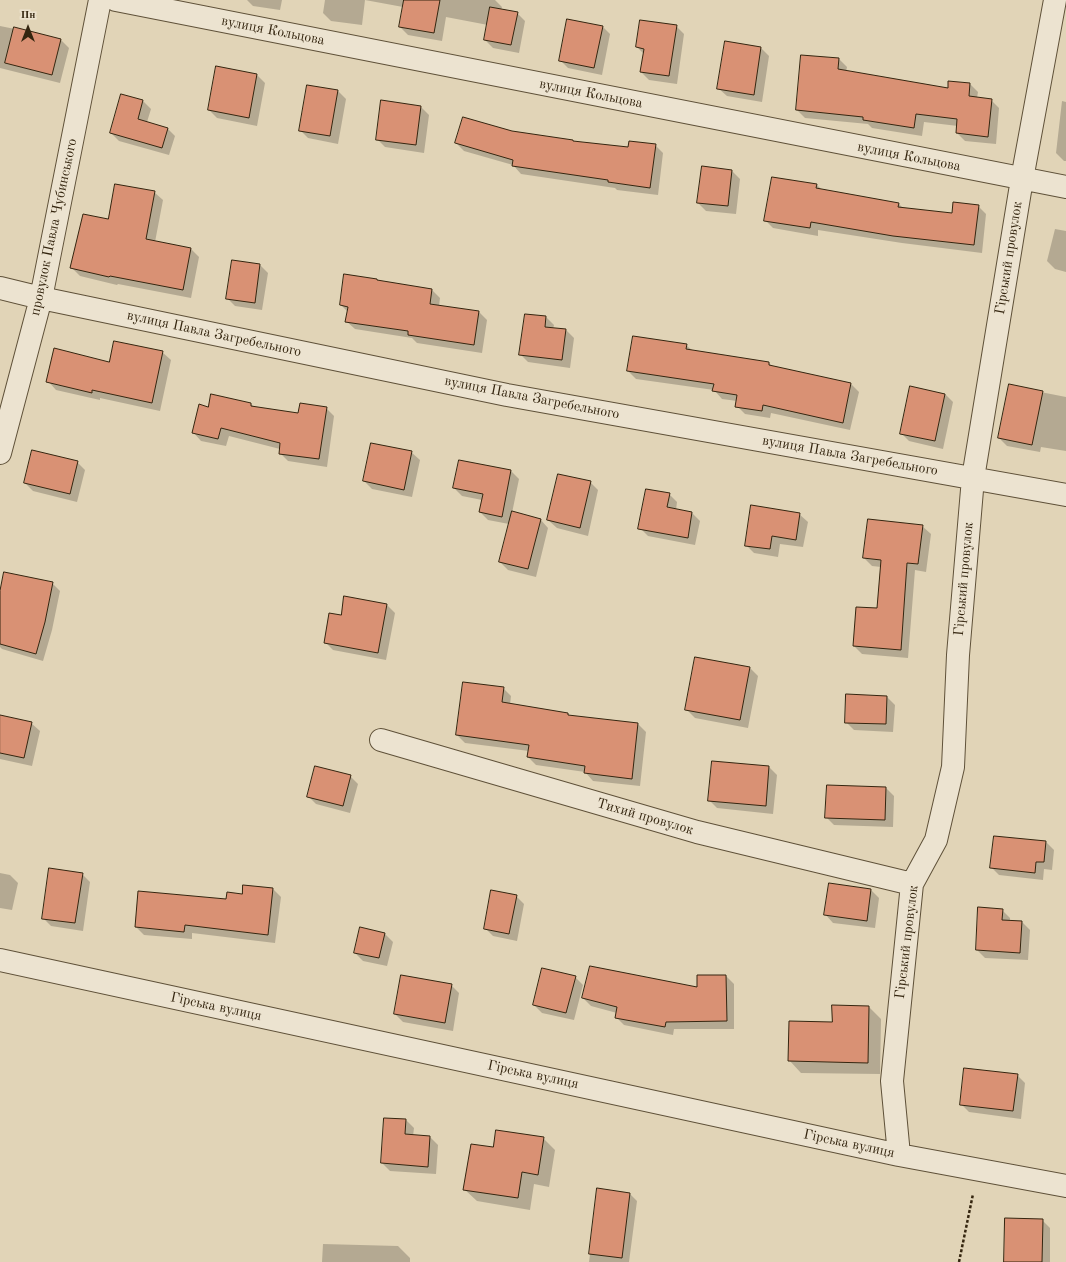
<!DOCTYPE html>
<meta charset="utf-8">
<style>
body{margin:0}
#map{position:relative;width:1066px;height:1262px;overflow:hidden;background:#e1d4b7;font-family:"Old Standard TT",serif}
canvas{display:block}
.north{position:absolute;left:8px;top:8px;width:40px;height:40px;-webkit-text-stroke:3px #ece3d0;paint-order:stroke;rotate:0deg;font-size:11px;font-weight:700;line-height:16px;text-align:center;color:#34250f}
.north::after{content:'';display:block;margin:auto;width:14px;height:18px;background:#34250f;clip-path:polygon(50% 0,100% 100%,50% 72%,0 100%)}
</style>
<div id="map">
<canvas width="1066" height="1262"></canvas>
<div class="north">Пн</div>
</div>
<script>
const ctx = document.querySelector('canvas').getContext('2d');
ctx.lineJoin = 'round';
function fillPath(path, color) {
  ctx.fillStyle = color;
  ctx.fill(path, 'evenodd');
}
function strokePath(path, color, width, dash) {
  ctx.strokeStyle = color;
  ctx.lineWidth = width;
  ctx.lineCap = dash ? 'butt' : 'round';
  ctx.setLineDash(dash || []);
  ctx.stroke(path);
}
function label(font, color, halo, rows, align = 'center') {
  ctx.font = font + ' "Old Standard TT",serif';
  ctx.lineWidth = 3;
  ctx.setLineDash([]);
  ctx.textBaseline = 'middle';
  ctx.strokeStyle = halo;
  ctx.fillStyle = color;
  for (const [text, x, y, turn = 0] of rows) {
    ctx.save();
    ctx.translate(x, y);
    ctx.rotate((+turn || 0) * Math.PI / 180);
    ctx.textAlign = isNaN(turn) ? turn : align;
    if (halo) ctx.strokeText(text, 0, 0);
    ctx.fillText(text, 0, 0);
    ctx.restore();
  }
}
const shadow = new Path2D(`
 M 247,0 L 282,0 L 280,10 L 253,6 Z
 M 325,0 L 495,0 L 502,7 L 501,10 L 517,13 L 525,21 L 519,53 L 493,48 L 485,40 L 488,25 L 446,17 L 442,41 L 408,35 L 400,27 L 403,7 L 365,0 L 362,25 L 331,21 L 323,13 Z
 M 0,26 L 15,29 L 15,28 L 61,40 L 69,48 L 60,83 L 0,68 Z
 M 602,26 L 610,34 L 602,75 L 568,68 L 560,60 Z
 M 676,26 L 684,34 L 677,84 L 649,80 L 641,72 L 644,54 L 637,47 Z
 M 726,42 L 761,48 L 769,56 L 762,102 L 727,96 L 718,88 Z
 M 839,59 L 847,67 L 846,72 L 949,89 L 970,84 L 978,92 L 977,98 L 991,100 L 999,108 L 996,144 L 965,141 L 957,133 L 958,126 L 924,122 L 922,136 L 872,128 L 868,124 L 805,118 L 797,110 Z
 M 257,75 L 265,83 L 257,126 L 217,118 L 209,110 Z
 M 338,91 L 346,99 L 338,144 L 308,138 L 300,130 Z
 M 143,101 L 151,109 L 147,122 L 167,128 L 175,136 L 169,155 L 119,141 L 111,133 Z
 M 1062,101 L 1066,102 L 1066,161 L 1064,161 L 1056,153 Z
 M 381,102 L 421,107 L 429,115 L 424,153 L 385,147 L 377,139 Z
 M 511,132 L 573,141 L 575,142 L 629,149 L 655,145 L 663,153 L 658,195 L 617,190 L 615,188 L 521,174 L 513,165 L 464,151 L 456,143 Z
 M 732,171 L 740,179 L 736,214 L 706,211 L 698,203 Z
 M 817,185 L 822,190 L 898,203 L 903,208 L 952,214 L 978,206 L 986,214 L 982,253 L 902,243 L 818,230 L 818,236 L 773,228 L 765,220 Z
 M 154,192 L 163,200 L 155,242 L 191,249 L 199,257 L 191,298 L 118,284 L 117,285 L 80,276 L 72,268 L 109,221 Z
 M 1055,229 L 1066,231 L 1066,272 L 1055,269 L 1047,261 Z
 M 260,265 L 268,273 L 262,310 L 235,306 L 227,298 Z
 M 378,282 L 432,290 L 440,298 L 439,306 L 479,312 L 487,320 L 482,353 L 417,343 L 412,338 L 355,329 L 346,321 L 348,312 L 341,305 Z
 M 546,317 L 554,325 L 553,329 L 566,330 L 574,338 L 570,368 L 528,362 L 520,354 Z
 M 686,345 L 693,351 L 769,363 L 772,366 L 851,384 L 859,392 L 850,430 L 771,413 L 770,418 L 745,414 L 737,406 L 737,401 L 722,399 L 714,390 L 636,379 L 628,371 Z
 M 162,352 L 171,360 L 160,411 L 100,398 L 100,400 L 56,390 L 48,381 L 110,363 Z
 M 1010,386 L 1066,397 L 1066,451 L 1041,447 L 1040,452 L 1007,446 L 999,438 Z
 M 911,387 L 945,394 L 953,402 L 943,449 L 909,441 L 901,433 Z
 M 251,404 L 255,408 L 299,414 L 326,408 L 334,416 L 327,467 L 288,461 L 280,453 L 280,449 L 229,436 L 226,446 L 201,441 L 193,432 L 209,408 Z
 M 411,452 L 420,460 L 412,497 L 372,489 L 364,481 Z
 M 77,462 L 85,470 L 77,502 L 33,491 L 25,483 Z
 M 511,471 L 519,479 L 512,513 L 540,519 L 548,528 L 536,577 L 508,570 L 500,562 L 509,524 L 488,520 L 480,512 L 482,500 L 462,496 L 454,488 Z
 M 590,482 L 598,490 L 588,536 L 557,528 L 548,520 Z
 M 669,494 L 677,502 L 676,510 L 692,513 L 700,521 L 695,545 L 648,536 L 640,528 Z
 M 799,514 L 808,522 L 803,547 L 780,544 L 778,557 L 754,553 L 746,545 Z
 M 922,526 L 931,534 L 926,572 L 915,570 L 908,658 L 862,654 L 854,646 L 878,610 L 881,567 L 872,566 L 864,558 Z
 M 52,583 L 60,591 L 52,630 L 43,661 L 2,649 L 0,647 L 0,596 Z
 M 387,605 L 395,613 L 386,660 L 333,650 L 325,642 Z
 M 750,668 L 758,676 L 748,728 L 695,718 L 687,710 Z
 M 503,688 L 511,696 L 510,705 L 568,714 L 570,716 L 638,724 L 646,732 L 640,786 L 593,781 L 585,772 L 536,765 L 528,757 L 529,751 L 465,743 L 457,735 Z
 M 887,697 L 895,705 L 893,732 L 854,730 L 846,722 Z
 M 0,716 L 31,723 L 40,731 L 32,766 L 0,759 Z
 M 713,762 L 769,767 L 777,775 L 773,814 L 717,808 L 709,800 Z
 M 350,776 L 358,784 L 350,813 L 316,804 L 308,796 Z
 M 886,788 L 894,796 L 893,827 L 834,825 L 826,817 Z
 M 1046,842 L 1054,850 L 1052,870 L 1044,869 L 1043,880 L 999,875 L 991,867 Z
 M 0,873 L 10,875 L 18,883 L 12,910 L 0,908 Z
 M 82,874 L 90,882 L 83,931 L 51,926 L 43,918 Z
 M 829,885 L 871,890 L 879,898 L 875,928 L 833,923 L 825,914 Z
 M 273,889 L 281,897 L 275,943 L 192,933 L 192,939 L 144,935 L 136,927 L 243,895 Z
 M 516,896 L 524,904 L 517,941 L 493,936 L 485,928 Z
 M 1002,910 L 1010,918 L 1010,922 L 1022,922 L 1030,930 L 1028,960 L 985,958 L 977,950 Z
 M 385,934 L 393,942 L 387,966 L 363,961 L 355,953 Z
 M 726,976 L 734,984 L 734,1029 L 674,1029 L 673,1035 L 624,1025 L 616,1017 L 617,1013 L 591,1006 L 583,998 L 698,988 Z
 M 575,977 L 583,985 L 574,1020 L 542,1013 L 534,1005 Z
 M 451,985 L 459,993 L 453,1031 L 403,1022 L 395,1014 Z
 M 833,1006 L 869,1007 L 881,1019 L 880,1074 L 801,1073 L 789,1060 L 833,1023 Z
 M 1017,1075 L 1025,1083 L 1021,1119 L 969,1112 L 961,1104 Z
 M 406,1120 L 414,1128 L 413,1136 L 430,1137 L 438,1145 L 436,1174 L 390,1171 L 382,1163 Z
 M 543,1138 L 555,1150 L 549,1187 L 534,1184 L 530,1210 L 477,1201 L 464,1189 L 494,1148 Z
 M 598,1189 L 630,1194 L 637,1201 L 629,1262 L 589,1262 Z
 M 1042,1220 L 1050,1228 L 1050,1262 L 1005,1262 Z
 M 323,1244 L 398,1246 L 410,1258 L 410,1262 L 322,1262 Z`);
const building = new Path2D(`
 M 404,0 L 440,0 L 434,33 L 399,27 Z
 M 490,7 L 518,12 L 511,45 L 484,40 Z
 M 567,19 L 603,26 L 594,68 L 559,61 Z
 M 640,20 L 677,25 L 669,76 L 640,72 L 644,49 L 636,47 Z
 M 14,27 L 61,39 L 52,75 L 5,63 Z
 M 725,41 L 761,47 L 754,95 L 717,89 Z
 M 801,55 L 839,58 L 838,69 L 948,88 L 948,81 L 970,83 L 969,96 L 992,99 L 988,137 L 956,133 L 957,119 L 916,114 L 914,128 L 863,120 L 863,117 L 796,110 Z
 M 216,66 L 257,74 L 249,118 L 208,110 Z
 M 307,85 L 338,90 L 330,136 L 299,131 Z
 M 121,94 L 143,100 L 138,119 L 168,128 L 162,148 L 110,133 Z
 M 381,100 L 421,106 L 416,145 L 376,140 Z
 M 463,117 L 512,131 L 573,140 L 573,141 L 628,147 L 629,141 L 656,144 L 650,188 L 608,182 L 608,180 L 512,166 L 513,160 L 455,143 Z
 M 702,166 L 732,170 L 728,206 L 697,203 Z
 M 772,177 L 817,184 L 816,188 L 899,203 L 898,207 L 952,213 L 953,202 L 979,205 L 974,245 L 893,236 L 811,222 L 810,228 L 764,221 Z
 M 115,184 L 155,191 L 146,239 L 191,248 L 183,290 L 110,276 L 109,277 L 70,268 L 83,214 L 108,219 Z
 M 232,260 L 260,264 L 255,303 L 226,299 Z
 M 344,274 L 377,279 L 377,280 L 432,289 L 430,304 L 479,311 L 474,345 L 408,335 L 408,331 L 345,322 L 348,307 L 340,305 Z
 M 525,314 L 546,316 L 545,327 L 566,329 L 562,360 L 519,355 Z
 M 633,336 L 687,344 L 686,349 L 769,362 L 769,365 L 851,383 L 843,423 L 763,405 L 762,411 L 735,407 L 737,395 L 712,391 L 714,384 L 627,371 Z
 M 114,341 L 163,351 L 152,403 L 92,390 L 92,393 L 46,382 L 54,348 L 109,362 Z
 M 1009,384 L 1043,391 L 1032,445 L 998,438 Z
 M 910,386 L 945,394 L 935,441 L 900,434 Z
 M 211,394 L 251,403 L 251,406 L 298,413 L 300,403 L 327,407 L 319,459 L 279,454 L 280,443 L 221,428 L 218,439 L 192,433 L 199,404 L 208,407 Z
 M 371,443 L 412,451 L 404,490 L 363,481 Z
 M 32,450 L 78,461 L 70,494 L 24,483 Z
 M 459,460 L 511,470 L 502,517 L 479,512 L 483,494 L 453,488 Z
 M 558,474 L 591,481 L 580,528 L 547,520 Z
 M 646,489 L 670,493 L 667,507 L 692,512 L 688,538 L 638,529 Z
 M 751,505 L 800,513 L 796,540 L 772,536 L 770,549 L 745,546 Z
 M 512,511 L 541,519 L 528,569 L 499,562 Z
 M 868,519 L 923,525 L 918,564 L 907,563 L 901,650 L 853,646 L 856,607 L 877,608 L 881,560 L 863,558 Z
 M 4,572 L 53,582 L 45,622 L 36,654 L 0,644 L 0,591 Z
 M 344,596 L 387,604 L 378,653 L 324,643 L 329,613 L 341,615 Z
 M 695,657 L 750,667 L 740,720 L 685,710 Z
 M 463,682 L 504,687 L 502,702 L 568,713 L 568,715 L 638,723 L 632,779 L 584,773 L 585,766 L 527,757 L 529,745 L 456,735 Z
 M 846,694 L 887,696 L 886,724 L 845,723 Z
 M 0,715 L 32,722 L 24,758 L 0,753 Z
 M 712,761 L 769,766 L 766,806 L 708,801 Z
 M 315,766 L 351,775 L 343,806 L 307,797 Z
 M 827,785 L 886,787 L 885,820 L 825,818 Z
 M 994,836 L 1046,841 L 1044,862 L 1036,862 L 1035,873 L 990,868 Z
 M 49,868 L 83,873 L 75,923 L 42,919 Z
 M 829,883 L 871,889 L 867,921 L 824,915 Z
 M 243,885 L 273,888 L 268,935 L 185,925 L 184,932 L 135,927 L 138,891 L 226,899 L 227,892 L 242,894 Z
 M 491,890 L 517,895 L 509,934 L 484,929 Z
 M 978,907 L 1003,909 L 1002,920 L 1022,921 L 1020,953 L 976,950 Z
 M 360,927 L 385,933 L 379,958 L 354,953 Z
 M 590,966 L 697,987 L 697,975 L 726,975 L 727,1021 L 666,1022 L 665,1027 L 615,1018 L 617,1007 L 582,998 Z
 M 542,968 L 576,976 L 566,1013 L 533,1005 Z
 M 401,975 L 452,984 L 445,1023 L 394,1014 Z
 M 832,1005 L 869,1006 L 868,1063 L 788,1061 L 789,1021 L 832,1022 Z
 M 964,1068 L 1018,1074 L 1013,1111 L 960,1105 Z
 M 384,1118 L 406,1119 L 405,1134 L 430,1136 L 428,1167 L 381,1163 Z
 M 496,1130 L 544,1137 L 538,1175 L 522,1172 L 518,1198 L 463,1190 L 471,1144 L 493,1147 Z
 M 597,1188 L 630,1193 L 622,1258 L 589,1254 Z
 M 1005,1218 L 1043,1219 L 1042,1262 L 1004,1262 Z`);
const path = new Path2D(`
 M 959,1262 L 973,1194`);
const street = new Path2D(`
 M 116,0 L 1066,187
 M 0,288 L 41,298 L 507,395 L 1066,495
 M 0,453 L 41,298 L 100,0
 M 381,740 L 697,832 L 912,884
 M 0,960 L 899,1155 L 1066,1186
 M 899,1155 L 892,1081 L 912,884 L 936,840 L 953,767 L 958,655 L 973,478 L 1022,179 L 1055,0`);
const streetNames = [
 ["вулиця Кольцова",273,31,11],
 ["вулиця Кольцова",591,94,11],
 ["вулиця Кольцова",909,157,11],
 ["провулок Павла Чубинського",54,227,-78],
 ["Гірський провулок",1009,258,-81],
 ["вулиця Павла Загребельного",214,334,12],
 ["вулиця Павла Загребельного",532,398,11],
 ["вулиця Павла Загребельного",850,456,10],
 ["Гірський провулок",964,579,-85],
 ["Тихий провулок",645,817,16],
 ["Гірський провулок",907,942,-83],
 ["Гірська вулиця",216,1007,12],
 ["Гірська вулиця",533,1075,12],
 ["Гірська вулиця",849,1144,12]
];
fillPath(shadow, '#0003');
fillPath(building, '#d99174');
strokePath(building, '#34250f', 1);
strokePath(street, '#5f5139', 24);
strokePath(path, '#34250f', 2.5, [3, 2]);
strokePath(street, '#ece3d0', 22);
label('14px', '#34250f', '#ece3d0', streetNames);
</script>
